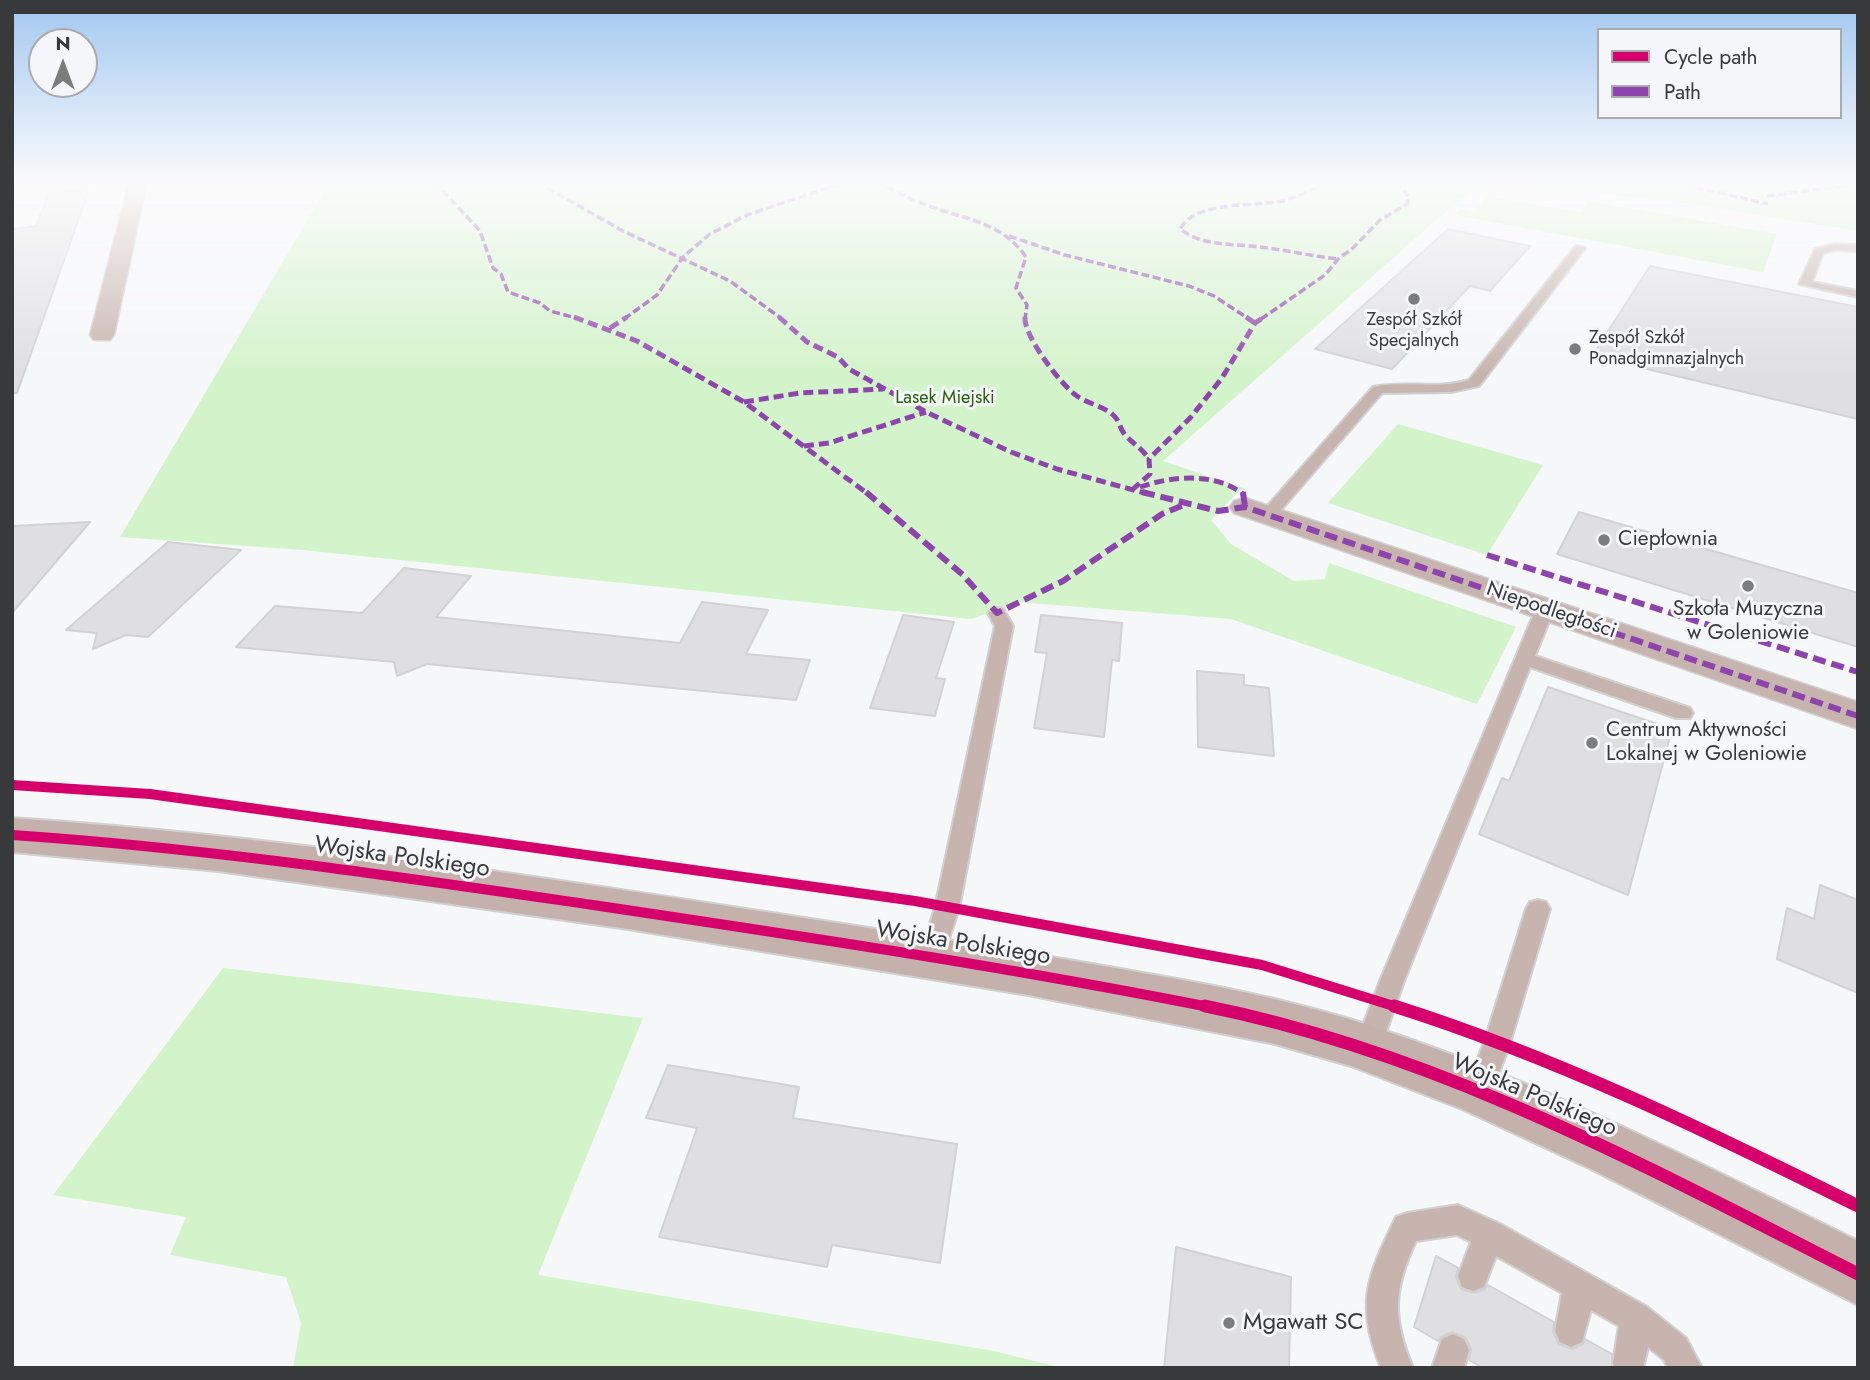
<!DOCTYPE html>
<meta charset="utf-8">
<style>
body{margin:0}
#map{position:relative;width:1870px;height:1380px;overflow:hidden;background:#f6f7f9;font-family:Jost,sans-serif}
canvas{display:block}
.frame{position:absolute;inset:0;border:14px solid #38393a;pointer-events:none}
.legend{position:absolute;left:1597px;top:28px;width:245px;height:91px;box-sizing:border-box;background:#f5f6fa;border:2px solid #a9aaad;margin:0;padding:9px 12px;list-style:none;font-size:21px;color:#38393a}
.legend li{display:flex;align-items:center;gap:14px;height:35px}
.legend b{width:35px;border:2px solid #a9aaad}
.north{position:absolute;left:28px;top:28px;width:70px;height:70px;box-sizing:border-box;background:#f5f6fa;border:2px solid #a9aaad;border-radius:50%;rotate:0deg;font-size:19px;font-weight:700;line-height:28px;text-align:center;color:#38393a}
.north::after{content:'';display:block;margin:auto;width:24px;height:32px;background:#7a7c7d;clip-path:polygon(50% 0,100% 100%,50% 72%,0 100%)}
</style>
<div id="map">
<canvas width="1870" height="1380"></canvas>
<div class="frame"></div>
<ul class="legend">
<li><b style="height:9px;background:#d6006c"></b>Cycle path</li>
<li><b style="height:9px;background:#8e44ad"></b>Path</li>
</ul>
<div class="north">N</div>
</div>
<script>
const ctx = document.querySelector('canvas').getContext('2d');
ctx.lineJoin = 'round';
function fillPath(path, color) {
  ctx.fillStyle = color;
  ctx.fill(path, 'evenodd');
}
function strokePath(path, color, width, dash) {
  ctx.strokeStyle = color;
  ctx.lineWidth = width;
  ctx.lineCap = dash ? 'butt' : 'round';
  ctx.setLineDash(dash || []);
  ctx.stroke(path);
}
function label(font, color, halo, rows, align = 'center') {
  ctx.font = font + ' Jost,sans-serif';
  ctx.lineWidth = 6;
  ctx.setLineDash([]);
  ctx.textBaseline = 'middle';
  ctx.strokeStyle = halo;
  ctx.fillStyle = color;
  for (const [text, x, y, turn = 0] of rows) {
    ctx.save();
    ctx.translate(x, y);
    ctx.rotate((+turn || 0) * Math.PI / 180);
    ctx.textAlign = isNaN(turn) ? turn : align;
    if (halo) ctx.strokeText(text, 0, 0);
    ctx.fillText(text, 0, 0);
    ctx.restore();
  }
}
const green = new Path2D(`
 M 330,182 L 1858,182 L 1858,231 L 1665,200 L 1584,192 L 1508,186 L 1475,190 L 1458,201 L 1163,461 L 1249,490 L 1240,490 L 1211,520 L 1231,544 L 1294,581 L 1325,579 L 1329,563 L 1516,627 L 1477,704 L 1231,619 L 1018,602 L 971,619 L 303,550 L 120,537 Z
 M 1488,196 L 1581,212 L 1589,201 L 1777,234 L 1763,272 L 1454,215 L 1460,209 L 1473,212 Z
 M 1398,424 L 1543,465 L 1487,555 L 1328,503 Z
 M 223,968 L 643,1018 L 538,1275 L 994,1351 L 1062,1368 L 293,1368 L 301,1323 L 286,1277 L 170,1255 L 186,1217 L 53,1195 Z`);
const building = new Path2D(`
 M 89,190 L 17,393 L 12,393 L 12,229 L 36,226 L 48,195 L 52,193 Z
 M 1448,229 L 1530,246 L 1490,291 L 1470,286 L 1392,369 L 1315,349 Z
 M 1650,266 L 1858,307 L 1858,419 L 1592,356 Z
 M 1579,512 L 1858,593 L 1858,647 L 1557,554 Z
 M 90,522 L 12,613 L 12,526 Z
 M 168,542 L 241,550 L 148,637 L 126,635 L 93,649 L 97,633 L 66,630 Z
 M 404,568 L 471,576 L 436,617 L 680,643 L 702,602 L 768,610 L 746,654 L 810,660 L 796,700 L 427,664 L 397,676 L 394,662 L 236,647 L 275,606 L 362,613 Z
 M 903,615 L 954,622 L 936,678 L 945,679 L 935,716 L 870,708 Z
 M 1041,615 L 1122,623 L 1119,661 L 1112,660 L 1104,737 L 1034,728 L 1047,653 L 1035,652 Z
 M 1197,671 L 1244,675 L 1244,685 L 1269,688 L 1274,756 L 1198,747 Z
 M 1548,687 L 1672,729 L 1628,895 L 1479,834 L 1502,778 L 1509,781 Z
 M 1820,885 L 1858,900 L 1858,993 L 1777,959 L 1787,908 L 1814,919 Z
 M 668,1065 L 799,1087 L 793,1118 L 957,1144 L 940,1263 L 832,1245 L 827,1267 L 659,1237 L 697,1128 L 646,1118 Z
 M 1176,1247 L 1291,1277 L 1289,1368 L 1164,1368 Z
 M 1436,1256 L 1458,1268 L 1456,1277 L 1461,1289 L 1474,1293 L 1485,1289 L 1488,1285 L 1554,1322 L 1553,1332 L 1559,1344 L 1572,1349 L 1583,1344 L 1585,1339 L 1612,1354 L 1612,1368 L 1483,1368 L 1469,1360 L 1471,1349 L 1465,1337 L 1452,1332 L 1441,1337 L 1438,1341 L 1414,1327 Z`);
const lane = new Path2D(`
 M 1835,244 L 1858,245 L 1858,251 L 1835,250 L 1823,253 L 1812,282 L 1858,291 L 1858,297 L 1799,284 L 1815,249 Z
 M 1576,246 L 1585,248 L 1479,386 L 1451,392 L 1382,393 L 1274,518 L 1262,518 L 1260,515 L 1262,512 L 1373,387 C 1405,380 1438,390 1469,380 Z
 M 1545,604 L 1554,609 L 1535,656 L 1690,708 L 1693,713 L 1690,718 L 1676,718 L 1530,667 L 1404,981 L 1380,1049 L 1376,1057 L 1367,1061 L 1358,1057 L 1354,1049 L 1380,981 L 1536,609 Z
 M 997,608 L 1003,609 L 1013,626 L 959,908 L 943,958 L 940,965 L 931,968 L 922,965 L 919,958 L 935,908 L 995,626 L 988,613 Z
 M 1538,900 L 1546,902 L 1550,909 L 1510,1043 L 1489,1100 L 1479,1104 L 1469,1100 L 1465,1091 L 1484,1043 L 1526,909 L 1530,902 Z
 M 1458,1205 L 1500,1224 L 1647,1307 L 1686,1338 L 1702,1368 L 1668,1368 L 1664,1360 L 1648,1347 L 1643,1368 L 1615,1368 L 1613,1363 L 1619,1326 L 1591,1310 L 1582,1342 L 1571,1347 L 1560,1342 L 1555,1331 L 1562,1293 L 1496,1256 L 1484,1287 L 1473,1291 L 1462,1287 L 1458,1276 L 1471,1242 L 1457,1235 L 1416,1241 C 1393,1290 1392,1318 1413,1368 L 1381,1368 C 1355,1303 1367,1277 1396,1217 L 1407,1213 Z
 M 1453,1334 L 1464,1339 L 1469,1350 L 1464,1368 L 1432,1368 L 1442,1339 Z`);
const street = new Path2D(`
 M 129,182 L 147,182 L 114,335 L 110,340 L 94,340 L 90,335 Z
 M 1245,498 L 1858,702 L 1858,729 L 1234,513 L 1230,507 L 1234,501 Z`);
const secondary = new Path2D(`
 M 12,818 C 286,836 559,880 830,922 C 935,938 1039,954 1143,973 C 1212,985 1281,998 1349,1019 C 1526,1074 1692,1159 1858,1241 L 1858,1305 L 1589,1168 L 1462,1109 L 1351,1066 L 1275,1044 L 1028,995 L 628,929 L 218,871 L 12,852 Z`);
const quietFar2 = new Path2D(`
 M 435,182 L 480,231 L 493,268 L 501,274 L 508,292 L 540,303 L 550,311 L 580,319
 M 537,182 L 623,231 L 730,281 L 782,319
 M 877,182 C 896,192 916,202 937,209 C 972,220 1004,225 1026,257 L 1016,288 L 1027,305 L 1025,319
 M 1327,182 C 1313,189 1297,197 1282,201 C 1253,207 1196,200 1180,229 C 1203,247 1233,243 1260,247 C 1286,250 1312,256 1338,259
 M 1667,182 L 1692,187
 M 1685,182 L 1699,188 L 1768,204
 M 1767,196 L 1858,184
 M 1009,236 L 1065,255 L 1189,286 L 1214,296 L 1249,319
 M 624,319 L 657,295 L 683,257 L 710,234 L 747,215 L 845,182
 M 1261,319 L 1325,275 L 1340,257 L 1351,250 L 1380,220 L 1407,204 L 1409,198 L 1401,185 L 1404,182`);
const quietFar1 = new Path2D(`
 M 574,317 L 637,341 L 744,402 L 868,494
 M 779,317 L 807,342 L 838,357 L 849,369 L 926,412 L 1011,452 L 1057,469 L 1148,494
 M 1025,317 C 1023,335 1061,385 1077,396 C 1088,404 1107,407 1115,417 C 1119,421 1120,427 1123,432 C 1130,442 1142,448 1149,459
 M 1246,317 L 1255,323
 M 610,328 L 627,317
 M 744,402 L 800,393 L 883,389
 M 804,446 L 829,443 L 926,412
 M 1140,487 C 1172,476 1215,472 1243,494
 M 1132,490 L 1150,474 L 1149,459 L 1191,417 L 1222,378 L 1255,323 L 1264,317`);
const quiet = new Path2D(`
 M 866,492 L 963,575 L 997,613 L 1063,581 L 1162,514 L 1186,504
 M 1142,492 L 1218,511 L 1245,507 L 1858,716
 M 1243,492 L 1245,507
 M 1487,555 L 1858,672`);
const cyclewayFar1 = new Path2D(`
 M 12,785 L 150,794 L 915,901 L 1262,965 L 1400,1008
 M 12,835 C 207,848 400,877 593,905 C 801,936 1008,967 1214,1008`);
const cycleway = new Path2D(`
 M 1205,1006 C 1439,1053 1647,1167 1858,1274
 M 1394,1006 C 1555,1057 1707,1131 1858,1206`);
const markers = [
 [1414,299,7,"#7a7c7d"],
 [1575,349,7,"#7a7c7d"],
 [1604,540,7,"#7a7c7d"],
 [1748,586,7,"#7a7c7d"],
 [1592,743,7,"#7a7c7d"],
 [1229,1323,7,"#7a7c7d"]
];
const farPoinames = [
 ["Zespół Szkół",1414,321],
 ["Specjalnych",1414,342],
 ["Zespół Szkół",1589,339,"left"],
 ["Ponadgimnazjalnych",1589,360,"left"]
];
const farParknames = [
 ["Lasek Miejski",945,399]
];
const poiNames = [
 ["Ciepłownia",1618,540],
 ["Szkoła Muzyczna",1748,610,"center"],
 ["w Goleniowie",1748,634,"center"],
 ["Centrum Aktywności",1606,731],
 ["Lokalnej w Goleniowie",1606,755]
];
const streetNames = [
 ["Niepodległości",1551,611,19]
];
const nearStreetnames = [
 ["Wojska Polskiego",402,858,8],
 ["Wojska Polskiego",963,944,9],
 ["Wojska Polskiego",1534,1096,23]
];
const nearPoinames = [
 ["Mgawatt SC",1243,1323]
];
fillPath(green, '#d3f3ca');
fillPath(building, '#dfdfe1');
strokePath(building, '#d2d2d4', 2);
strokePath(lane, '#d1d1d2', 4);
strokePath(street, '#d1d1d2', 3);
strokePath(secondary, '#d1d1d2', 4);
fillPath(lane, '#c7b4ae');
fillPath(street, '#c7b4ae');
fillPath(secondary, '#c5b1ac');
strokePath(quietFar2, '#8e44ad', 3.5, [8, 3.5]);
strokePath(quietFar1, '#8e44ad', 5, [10, 5]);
strokePath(quiet, '#8e44ad', 6, [13, 6]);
strokePath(cyclewayFar1, '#d6006c', 10);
strokePath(cycleway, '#d6006c', 13);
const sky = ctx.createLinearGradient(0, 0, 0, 375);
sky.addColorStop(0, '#a1c7f0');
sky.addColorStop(0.49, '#fbfbfc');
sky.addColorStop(1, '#fbfbfc00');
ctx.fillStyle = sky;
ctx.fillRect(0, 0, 1870, 375);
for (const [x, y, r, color] of markers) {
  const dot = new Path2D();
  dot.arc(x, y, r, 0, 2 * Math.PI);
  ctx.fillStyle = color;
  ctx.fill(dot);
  strokePath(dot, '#f5f6fa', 2.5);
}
label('18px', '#38393a', '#f5f6fa', farPoinames);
label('18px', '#265f09', '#f5f6fa', farParknames);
label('21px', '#38393a', '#f5f6fa', poiNames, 'left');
label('21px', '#38393a', '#f5f6fa', streetNames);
label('24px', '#38393a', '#f5f6fa', nearStreetnames);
label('24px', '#38393a', '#f5f6fa', nearPoinames, 'left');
</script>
